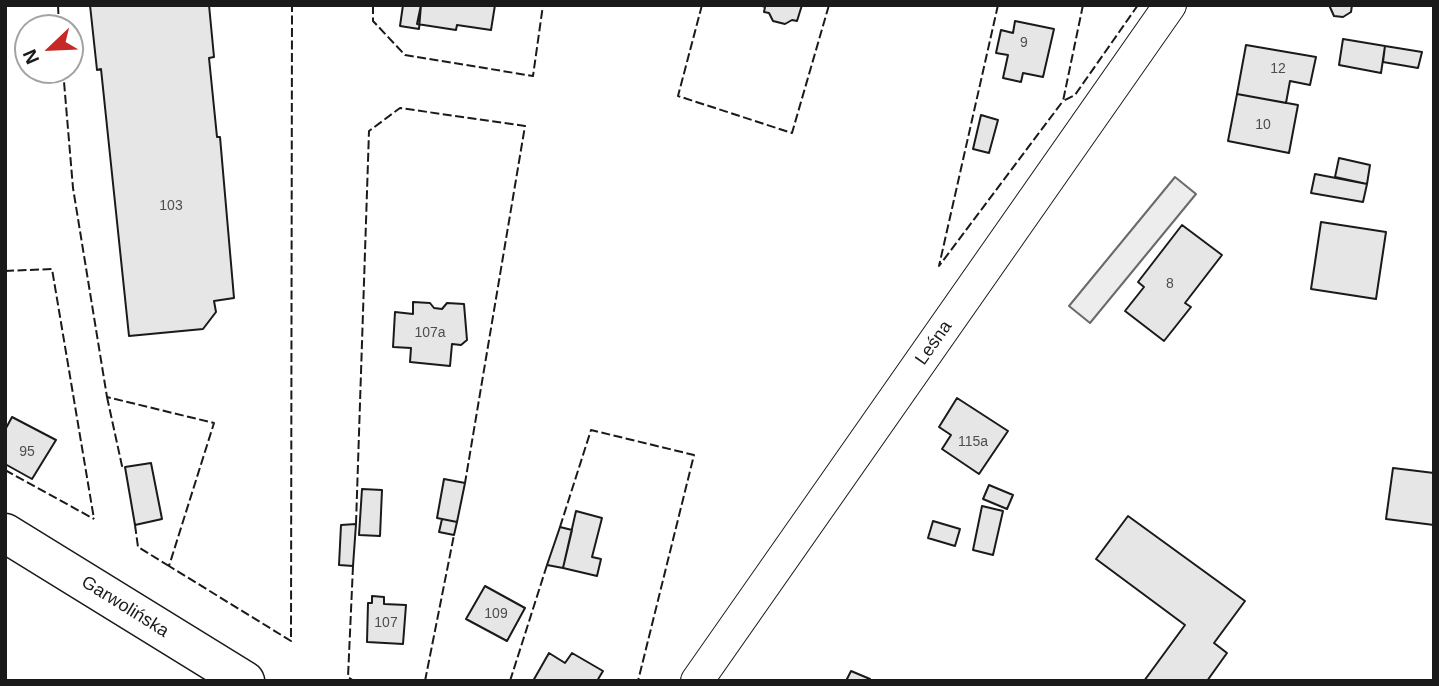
<!DOCTYPE html>
<meta charset="utf-8">
<style>
body{margin:0}
#map{position:relative;width:1439px;height:686px;overflow:hidden;background:#fff;font-family:Helvetica,sans-serif}
canvas{display:block}
.frame{position:absolute;inset:0;border:7px solid #1a1a1a;pointer-events:none}
.north{position:absolute;left:14px;top:14px;width:70px;height:70px;box-sizing:border-box;background:#fff;border:2px solid #a3a3a3;border-radius:50%;rotate:247deg;font-size:19px;font-weight:700;line-height:28px;text-align:center;color:#1a1a1a}
.north::after{content:'';display:block;margin:auto;width:24px;height:32px;background:#c62828;clip-path:polygon(50% 0,100% 100%,50% 72%,0 100%)}
</style>
<div id="map">
<canvas width="1439" height="686"></canvas>
<div class="frame"></div>
<div class="north">N</div>
</div>
<script>
const ctx = document.querySelector('canvas').getContext('2d');
ctx.lineJoin = 'round';
function fillPath(path, color) {
  ctx.fillStyle = color;
  ctx.fill(path, 'evenodd');
}
function strokePath(path, color, width, dash) {
  ctx.strokeStyle = color;
  ctx.lineWidth = width;
  ctx.lineCap = dash ? 'butt' : 'round';
  ctx.setLineDash(dash || []);
  ctx.stroke(path);
}
function label(font, color, halo, rows, align = 'center') {
  ctx.font = font + ' Helvetica,sans-serif';
  ctx.lineWidth = 5;
  ctx.setLineDash([]);
  ctx.textBaseline = 'middle';
  ctx.strokeStyle = halo;
  ctx.fillStyle = color;
  for (const [text, x, y, turn = 0] of rows) {
    ctx.save();
    ctx.translate(x, y);
    ctx.rotate((+turn || 0) * Math.PI / 180);
    ctx.textAlign = isNaN(turn) ? turn : align;
    if (halo) ctx.strokeText(text, 0, 0);
    ctx.fillText(text, 0, 0);
    ctx.restore();
  }
}
const parking = new Path2D(`
 M 1175,177 L 1196,194 L 1090,323 L 1069,306 Z`);
const building = new Path2D(`
 M 90,5 L 209,5 L 214,57 L 209,58 L 217,137 L 220,137 L 234,298 L 214,301 L 216,312 L 203,329 L 129,336 L 101,69 L 97,70 Z
 M 403,5 L 421,5 L 419,29 L 400,26 Z
 M 421,5 L 495,5 L 491,30 L 457,25 L 456,30 L 417,24 Z
 M 760,5 L 802,5 L 797,21 L 792,20 L 785,24 L 773,21 L 769,13 L 764,12 L 765,7 Z
 M 1329,5 L 1352,5 L 1351,12 L 1343,17 L 1334,16 Z
 M 1015,21 L 1054,29 L 1043,77 L 1023,73 L 1021,82 L 1003,78 L 1008,55 L 996,53 L 1001,30 L 1013,33 Z
 M 1343,39 L 1385,46 L 1381,73 L 1339,65 Z
 M 1246,45 L 1316,57 L 1310,85 L 1290,81 L 1286,103 L 1237,94 Z
 M 1385,46 L 1422,52 L 1418,68 L 1383,62 Z
 M 1237,94 L 1298,105 L 1289,153 L 1228,141 Z
 M 981,115 L 998,120 L 989,153 L 973,149 Z
 M 1339,158 L 1370,165 L 1367,184 L 1335,177 Z
 M 1315,174 L 1367,184 L 1363,202 L 1311,193 Z
 M 1321,222 L 1386,232 L 1376,299 L 1311,289 Z
 M 1182,225 L 1222,255 L 1185,303 L 1191,307 L 1164,341 L 1125,311 L 1144,287 L 1138,282 Z
 M 413,302 L 430,303 L 434,308 L 442,309 L 447,303 L 464,304 L 467,340 L 461,345 L 452,344 L 450,366 L 410,362 L 411,348 L 393,347 L 395,312 L 413,314 Z
 M 957,398 L 1008,431 L 979,474 L 942,449 L 951,435 L 939,427 Z
 M 12,417 L 56,440 L 32,479 L 5,464 L 5,430 Z
 M 151,463 L 162,519 L 135,525 L 125,467 Z
 M 1393,468 L 1434,473 L 1434,525 L 1386,519 Z
 M 444,479 L 465,483 L 457,522 L 437,518 Z
 M 989,485 L 1013,495 L 1007,509 L 983,499 Z
 M 362,489 L 382,490 L 380,536 L 359,535 Z
 M 982,506 L 1003,511 L 993,555 L 973,550 Z
 M 576,511 L 602,518 L 592,557 L 601,559 L 597,576 L 563,568 Z
 M 1128,516 L 1245,601 L 1214,643 L 1227,653 L 1207,681 L 1144,681 L 1185,625 L 1096,559 Z
 M 442,519 L 457,522 L 454,535 L 439,532 Z
 M 933,521 L 960,529 L 955,546 L 928,538 Z
 M 356,524 L 353,566 L 339,565 L 341,525 Z
 M 560,527 L 572,530 L 563,568 L 547,565 Z
 M 485,586 L 525,608 L 507,641 L 466,619 Z
 M 372,596 L 384,597 L 384,604 L 406,605 L 403,644 L 367,642 L 368,603 L 372,603 Z
 M 549,653 L 565,663 L 572,653 L 603,671 L 597,681 L 533,681 Z
 M 851,671 L 870,679 L 869,681 L 846,681 Z`);
const minor = new Path2D(`
 M 697,681 L 1170,5`);
const secondary = new Path2D(`
 M 5,533 L 245,681`);
const fence = new Path2D(`
 M 58,5 L 59,28
 M 373,5 L 373,21 L 405,55 L 533,76 L 543,5
 M 702,5 L 678,96 L 792,133 L 829,5
 M 998,5 L 939,266 L 1063,101
 M 1083,5 L 1063,101 L 1075,95 L 1138,5
 M 63,70 L 73,188 L 107,397 L 214,423 L 169,566 L 291,641 L 292,5
 M 5,271 L 52,269 L 94,519
 M 107,397 L 122,466 L 125,467
 M 5,470 L 94,519
 M 356,524 L 369,131 L 400,108 L 525,126 L 465,483
 M 135,525 L 138,547 L 169,566
 M 560,527 L 591,430 L 694,455 L 638,681
 M 353,566 L 348,677 L 354,681
 M 425,681 L 454,535
 M 510,681 L 547,565`);
const numberNames = [
 ["9",1024,43],
 ["12",1278,69],
 ["10",1263,125],
 ["103",171,206],
 ["8",1170,284],
 ["107a",430,333],
 ["115a",973,442],
 ["95",27,452],
 ["109",496,614],
 ["107",386,623]
];
const streetNames = [
 ["Leśna",934,343,-55],
 ["Garwolińska",125,607,32]
];
fillPath(parking, '#ededed');
strokePath(parking, '#6a6a6a', 2);
fillPath(building, '#e6e6e6');
strokePath(building, '#1a1a1a', 2);
strokePath(minor, '#1a1a1a', 34);
strokePath(secondary, '#1a1a1a', 41);
strokePath(minor, '#fff', 32);
strokePath(secondary, '#fff', 38);
strokePath(fence, '#1a1a1a', 2, [9, 3.5]);
label('14px', '#4d4d4d', null, numberNames);
label('18px', '#1a1a1a', '#fff', streetNames);
</script>
